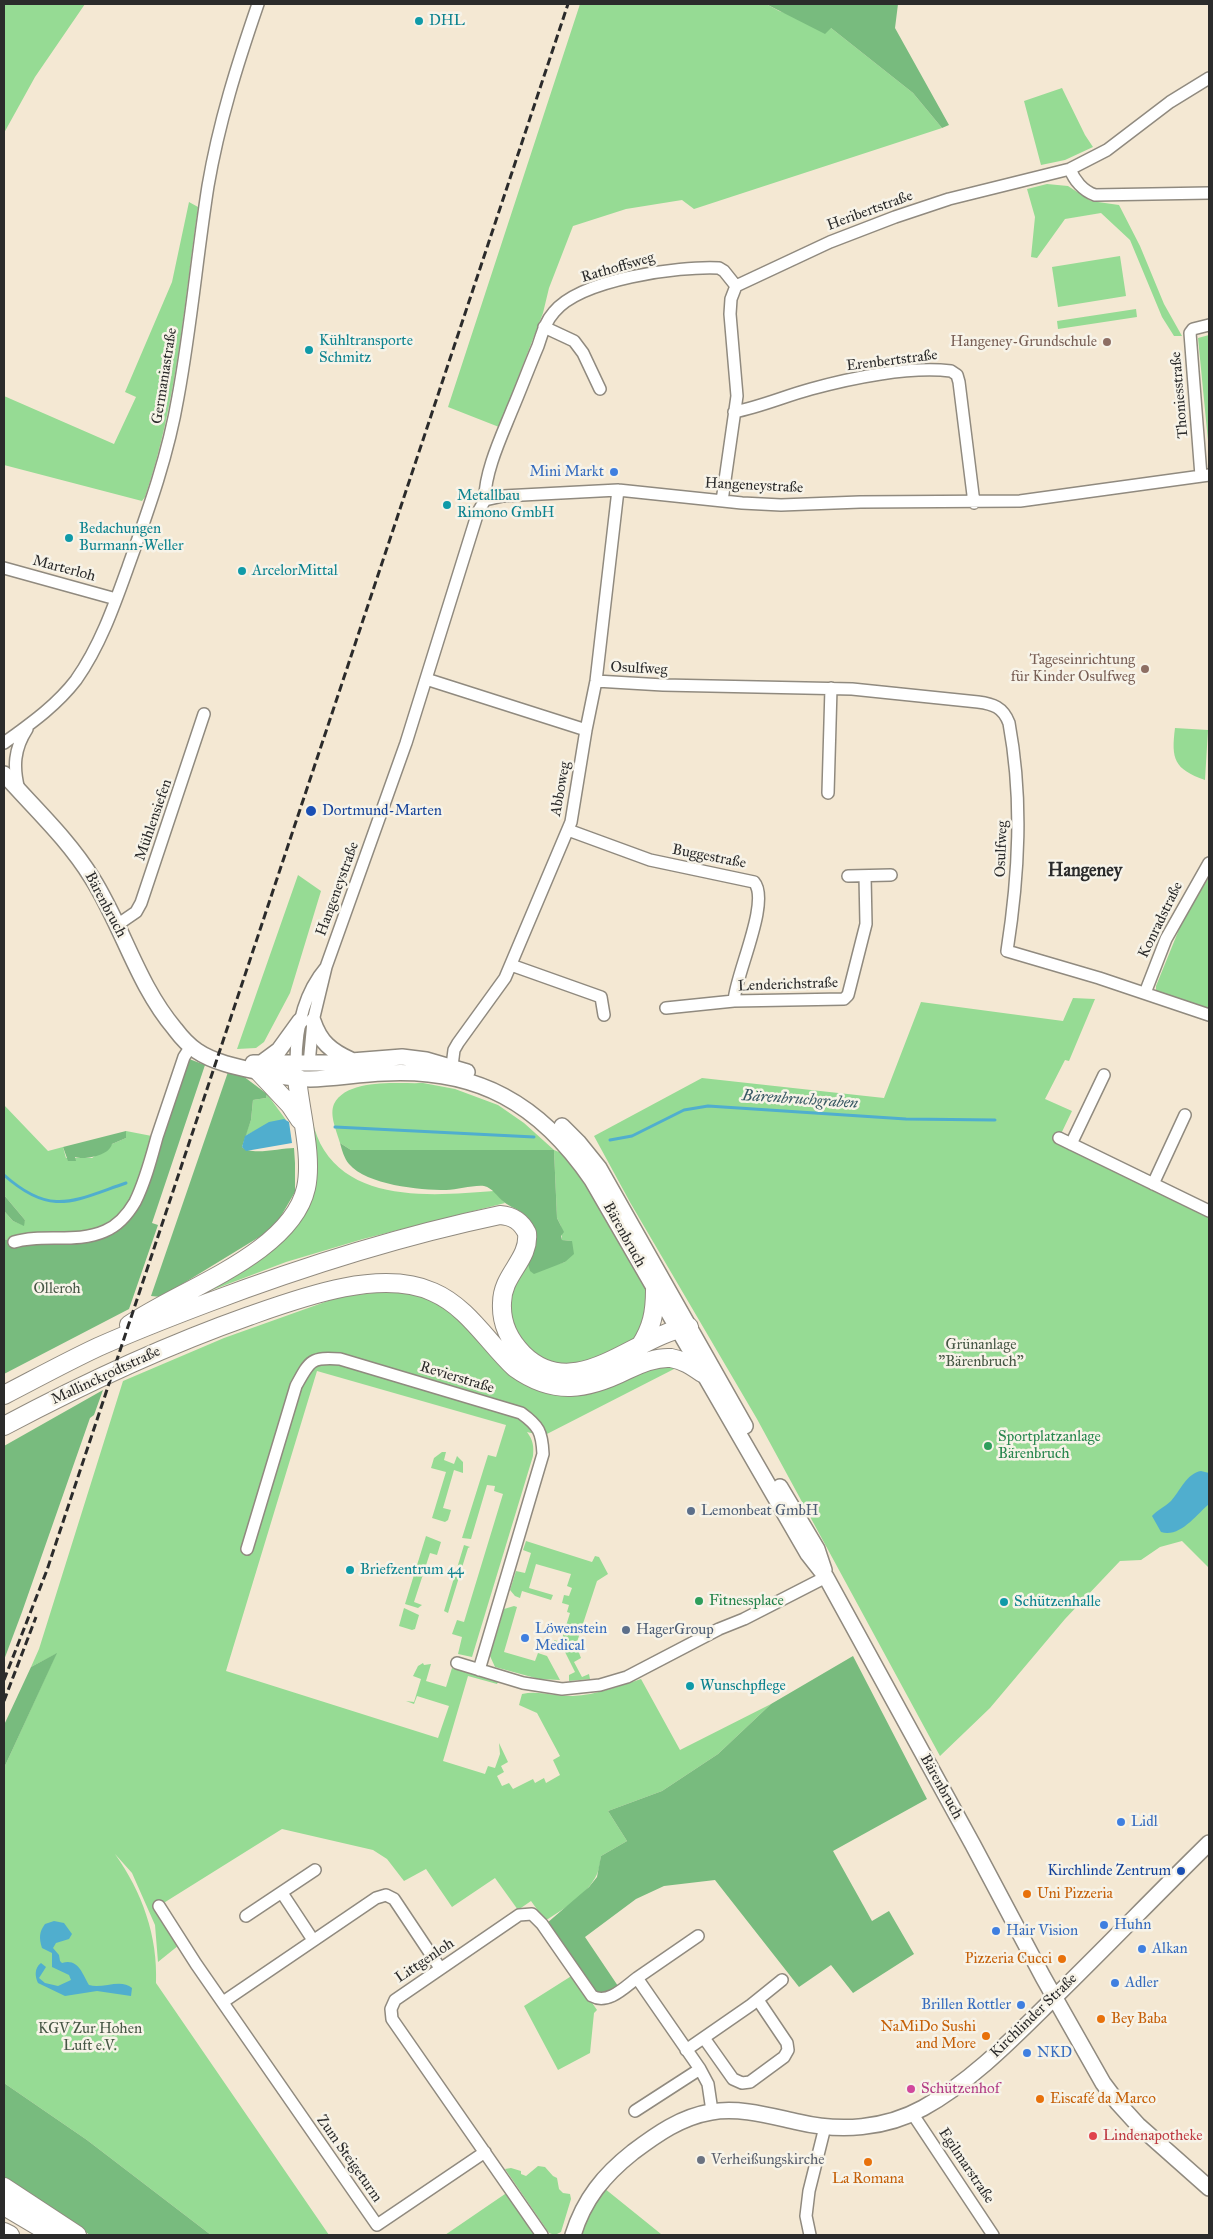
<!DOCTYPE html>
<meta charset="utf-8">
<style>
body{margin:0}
#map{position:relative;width:1213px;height:2239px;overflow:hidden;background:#f4e8d3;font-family:"IM FELL Great Primer",serif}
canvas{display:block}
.frame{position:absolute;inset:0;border:5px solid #2b2b2b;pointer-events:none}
</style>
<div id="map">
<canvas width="1213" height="2239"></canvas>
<div class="frame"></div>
</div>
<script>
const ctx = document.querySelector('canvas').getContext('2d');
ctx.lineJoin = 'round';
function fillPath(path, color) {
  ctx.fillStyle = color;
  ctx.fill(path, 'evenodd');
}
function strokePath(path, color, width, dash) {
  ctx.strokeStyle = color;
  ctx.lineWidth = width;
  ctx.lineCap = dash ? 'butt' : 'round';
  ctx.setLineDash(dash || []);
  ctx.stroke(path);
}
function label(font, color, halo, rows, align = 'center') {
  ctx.font = font + ' "IM FELL Great Primer",serif';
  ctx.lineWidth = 5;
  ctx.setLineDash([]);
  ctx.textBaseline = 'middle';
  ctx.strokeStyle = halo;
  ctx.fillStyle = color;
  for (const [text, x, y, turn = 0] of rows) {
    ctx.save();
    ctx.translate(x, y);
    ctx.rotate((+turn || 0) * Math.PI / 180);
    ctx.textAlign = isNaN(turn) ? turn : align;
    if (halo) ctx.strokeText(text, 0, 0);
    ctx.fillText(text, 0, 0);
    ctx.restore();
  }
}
const green = new Path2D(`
 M 4,4 L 85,4 L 35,77 L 4,133 Z
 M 580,4 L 766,4 L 779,11 L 831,28 L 913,93 L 942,128 L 694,209 L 682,200 L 626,209 L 573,226 L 549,288 L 543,313 L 499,427 L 448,407 Z
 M 1062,88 L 1085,135 L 1093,147 L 1065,160 L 1041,165 L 1024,101 Z
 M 1047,184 L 1068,186 L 1091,201 L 1119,205 L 1140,246 L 1164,304 L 1182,336 L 1174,336 L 1162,317 L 1130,240 L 1101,213 L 1065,219 L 1037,258 L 1031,257 L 1035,217 L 1027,189 Z
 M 189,202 L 198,207 C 184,304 177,404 145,497 L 142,501 L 4,465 L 4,396 L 114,444 L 136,397 L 125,392 L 172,282 Z
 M 1120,256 L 1126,296 L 1058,307 L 1052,267 Z
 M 1136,309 L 1137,317 L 1058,329 L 1057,321 Z
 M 1209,335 L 1209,451 L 1198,338 Z
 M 1175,728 L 1208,730 L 1205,780 C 1174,769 1171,759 1175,728 Z
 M 298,875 L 321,891 L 290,993 L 264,1042 L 256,1048 L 237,1049 Z
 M 1209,877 L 1209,1012 L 1156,992 L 1156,986 L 1182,922 Z
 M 1073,998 L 1095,999 L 1069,1061 L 1065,1060 L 1045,1099 L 1072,1111 L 1059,1138 L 1209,1211 L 1209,1568 L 1182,1541 L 1160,1547 L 1141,1560 L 1120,1561 L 1065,1619 L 990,1708 L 940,1756 L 757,1419 L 631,1204 L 594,1136 L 702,1078 L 884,1098 L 921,1002 L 1063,1021 Z
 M 423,1083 L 455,1089 L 498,1105 L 524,1123 L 554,1150 L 564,1154 L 580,1176 L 646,1288 L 650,1304 L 636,1339 L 601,1359 L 555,1365 L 530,1353 L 510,1320 L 510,1292 L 525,1262 L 555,1265 L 565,1262 L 572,1241 L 562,1240 L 561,1226 L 557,1218 L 554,1150 L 351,1150 L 340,1143 C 337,1132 329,1115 334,1104 C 347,1078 398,1084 423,1083 Z
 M 306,1093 C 311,1112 313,1133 324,1150 C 358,1204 440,1195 494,1191 L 505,1203 L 363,1239 L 286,1262 L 191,1298 L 301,1214 Z
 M 267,1094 L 286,1120 L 268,1124 L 245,1136 L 251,1120 L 253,1100 L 266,1098 Z
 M 4,1105 L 48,1151 L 63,1147 L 66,1158 L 92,1158 L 112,1144 L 126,1138 L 126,1131 L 157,1137 L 136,1201 L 105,1231 L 14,1242 L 4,1239 L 4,1211 L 13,1221 L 23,1225 L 25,1220 L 4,1195 Z
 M 390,1291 C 403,1292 416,1293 428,1298 C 456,1309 495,1355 517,1377 L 657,1364 L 676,1368 L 543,1436 L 527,1432 C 533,1440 534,1446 533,1456 L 472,1657 L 458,1654 L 462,1637 L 452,1634 L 457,1620 L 464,1622 L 503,1494 L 494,1491 L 495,1486 L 487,1485 L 471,1539 L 462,1538 L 488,1455 L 496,1457 L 506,1425 L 317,1371 L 226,1671 L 438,1738 L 449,1706 L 417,1696 L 414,1704 L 406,1701 L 414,1702 L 421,1679 L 413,1676 L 418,1666 L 423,1663 L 424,1665 L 431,1664 L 426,1681 L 446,1687 L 452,1668 L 498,1682 L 497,1684 L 468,1676 L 443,1761 L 485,1774 L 488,1766 L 495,1768 L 500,1754 L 499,1743 L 508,1762 L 501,1766 L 504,1772 L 497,1776 L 502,1786 L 509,1783 L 513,1789 L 533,1779 L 535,1783 L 544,1778 L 546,1783 L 560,1775 L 553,1760 L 560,1756 L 537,1713 L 519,1705 L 522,1694 C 539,1690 556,1697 573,1696 C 596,1695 619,1686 641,1679 L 680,1750 L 771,1704 L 718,1754 L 662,1791 L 608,1811 L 627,1841 L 601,1856 C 600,1863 599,1872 595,1878 C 585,1896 565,1908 548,1919 L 544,1919 L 531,1901 L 518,1910 L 495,1878 L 452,1907 L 426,1869 L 404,1881 L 387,1859 L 373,1850 L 282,1829 L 162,1904 L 184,1941 L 158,1962 L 155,1925 L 132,1873 L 115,1854 C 142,1892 158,1936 156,1983 L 329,2235 L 211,2235 L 87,2140 L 4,2083 L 4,1768 L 56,1654 L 31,1667 L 39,1649 L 123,1381 L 224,1338 L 339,1297 Z
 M 442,1452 L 446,1452 L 444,1460 L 454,1464 L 457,1456 L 463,1462 L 463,1473 L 454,1470 L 443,1508 L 451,1510 L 448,1520 L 445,1522 L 432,1518 L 446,1472 L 431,1468 L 434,1458 Z
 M 426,1536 L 441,1542 L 437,1555 L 430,1553 L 414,1602 L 422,1605 L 418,1608 L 405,1604 Z
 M 526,1541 L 592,1562 L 595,1556 L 599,1557 L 608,1574 L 597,1581 L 576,1645 L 581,1658 L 574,1662 L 582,1677 L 589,1674 L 590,1679 L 569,1681 L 569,1675 L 575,1672 L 561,1644 L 554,1647 L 554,1640 L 561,1642 L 570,1613 L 567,1612 L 569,1605 L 562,1603 L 564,1595 L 569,1596 L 572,1588 L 567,1586 L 571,1574 L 536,1564 L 529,1588 L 553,1595 L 551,1600 L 522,1591 L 520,1598 L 515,1596 L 510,1590 L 516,1571 L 525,1573 L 531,1553 L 523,1550 Z
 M 464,1545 L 470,1547 L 468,1548 L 448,1613 L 444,1611 Z
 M 514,1606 L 517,1607 L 504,1652 L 535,1661 L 538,1653 L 547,1656 L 560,1680 L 539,1679 L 495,1667 L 490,1656 L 504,1609 Z
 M 404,1608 L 419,1615 L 415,1629 L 412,1630 L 399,1626 Z
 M 573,1975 L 597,2010 L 594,2013 L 590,2053 L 558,2070 L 524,2006 Z
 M 538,2166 L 545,2167 L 553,2176 L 557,2178 L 559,2189 L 563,2193 L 570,2194 L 571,2199 L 561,2232 L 555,2235 L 549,2233 L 505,2169 L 511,2168 L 521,2171 L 521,2174 L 526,2176 Z
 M 599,2184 L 661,2234 L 661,2235 L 573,2235 Z
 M 512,2190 L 542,2235 L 445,2235 L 505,2194 Z`);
const forest = new Path2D(`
 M 766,4 L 898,4 L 895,28 L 949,125 L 942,128 L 913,93 L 831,28 L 825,34 Z
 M 184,1057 L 205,1065 L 152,1223 L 158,1225 L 129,1309 L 4,1374 L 4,1239 L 14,1242 L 87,1237 L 127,1214 Z
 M 228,1072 L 239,1073 L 267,1094 L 266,1098 L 253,1100 L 251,1120 L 242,1147 C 251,1156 280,1148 294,1148 L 295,1163 L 295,1192 L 274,1228 L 161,1297 L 151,1296 Z
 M 126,1131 L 126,1138 L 112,1144 C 109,1156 85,1160 75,1157 L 76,1161 L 68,1161 L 63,1147 Z
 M 340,1143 L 351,1150 L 554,1150 L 557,1218 L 564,1232 L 561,1236 L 562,1240 L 572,1241 L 574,1254 L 565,1262 L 534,1274 L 530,1271 L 528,1264 L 525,1262 C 530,1246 541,1227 524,1214 C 518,1209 510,1207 504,1202 C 497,1197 493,1188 484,1186 C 472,1185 458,1190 446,1190 C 419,1190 367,1185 349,1164 C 344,1158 342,1150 340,1143 Z
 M 4,1195 L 25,1220 L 24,1226 L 13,1221 L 4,1211 Z
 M 103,1390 L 94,1415 L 90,1418 L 22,1612 L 4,1660 L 4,1446 Z
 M 57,1653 L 4,1768 L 4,1725 L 31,1667 Z
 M 853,1656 L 927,1799 L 833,1851 L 872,1921 L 889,1911 L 914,1954 L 853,1993 L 831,1965 L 799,1987 L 715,1880 L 664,1886 L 636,1899 L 585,1937 L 618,1986 L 605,1993 L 595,1992 L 547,1923 L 589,1887 L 597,1877 L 601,1856 L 627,1841 L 608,1811 L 662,1791 L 718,1754 L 771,1704 Z
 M 4,2083 L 87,2140 L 211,2235 L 90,2235 L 4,2178 Z`);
const water = new Path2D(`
 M 284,1119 L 289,1122 L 292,1143 L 246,1151 L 242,1147 L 245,1136 L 269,1122 Z
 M 1201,1471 L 1209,1473 L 1209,1504 C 1196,1515 1180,1538 1161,1532 L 1152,1516 C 1157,1510 1165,1507 1171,1501 C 1180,1491 1187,1473 1201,1471 Z
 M 54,1921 L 64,1923 L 72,1934 L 69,1939 L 56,1943 L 53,1948 L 59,1955 L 60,1961 L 62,1963 C 78,1958 82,1973 89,1985 C 103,1989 121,1978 132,1988 L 131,1996 L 97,1991 L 65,1996 L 38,1983 C 35,1977 34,1968 41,1963 L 46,1967 L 39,1978 L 45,1983 L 58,1986 L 71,1980 L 69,1975 L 52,1967 L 52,1953 L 42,1948 C 39,1938 39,1932 45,1924 Z`);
const stream = new Path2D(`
 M 335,1127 L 534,1137
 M 610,1140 L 632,1136 L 684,1110 L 708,1106 L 906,1119 L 995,1120
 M 4,1175 C 51,1217 73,1201 126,1183`);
const minor = new Path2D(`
 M 1070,169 C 1074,180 1083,191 1095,195 L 1209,193
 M 544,327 L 574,341 L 583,353 L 600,389
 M 734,412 C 760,407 785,396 811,389 C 851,378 909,366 951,371 L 957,375 L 959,382 L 974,503
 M 1201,476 L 1190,333 L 1193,329 L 1209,325
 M 485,500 C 484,473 502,435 512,410 C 521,389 529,367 538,346 C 542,334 545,322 554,312 C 581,279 678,266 719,268 L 724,271 L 736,286
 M 722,501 L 737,396 L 730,314 L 731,299 L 736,286 L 830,242 L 895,217 L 949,199 L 1070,169 L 1107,150 L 1170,102 L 1209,78
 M 4,568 L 116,599
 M 426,679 L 586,730
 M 596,681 L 663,685 L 852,689 L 978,702 C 993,704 1003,707 1009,723 C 1023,799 1019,874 1007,951 L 1099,978 L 1209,1015
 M 4,743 C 30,724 56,706 76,680 C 100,646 114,606 128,567 C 148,511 168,456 178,397 C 191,327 197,256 208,186 C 219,122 237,65 258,4
 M 19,790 C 13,767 14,749 27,729
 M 828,793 L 831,688
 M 568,830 L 650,860 L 754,882 C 771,901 735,976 734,1001
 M 848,876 L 891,875
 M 117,925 L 136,912 L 141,903 L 204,714
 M 511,965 L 601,997 L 604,1015
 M 1145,993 L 1166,939 L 1209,863
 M 666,1008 L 734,1001 L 844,999 L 848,995 L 866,924 L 865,876
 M 296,1063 C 296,1029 303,994 326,967
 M 309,1064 L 313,1021 L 326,967 L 406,743 L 478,512 L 485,500 L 503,496 L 618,490 L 742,503 L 781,505 L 860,502 L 1020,501 L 1209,475
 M 452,1066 L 454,1050 L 458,1043 L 505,978 L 571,822 L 586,730 L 596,681 L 618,490
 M 1059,1138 L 1209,1211
 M 1071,1144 L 1104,1075
 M 1153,1184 L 1185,1115
 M 14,1242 C 43,1233 76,1244 105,1231 C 117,1226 128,1214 135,1202 C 145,1182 151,1159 157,1137 C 166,1110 175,1083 184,1057 L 191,1046
 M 247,1549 L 296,1386 C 310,1360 311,1357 340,1359 L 521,1413 C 539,1426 542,1432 543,1454 L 479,1670
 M 457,1663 L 523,1683 L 562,1689 L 600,1685 L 627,1677 L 719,1629 L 744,1619 L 826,1577
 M 282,1893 L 313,1940
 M 159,1906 L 196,1964 L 377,2225 L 485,2152
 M 246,1916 L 315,1870
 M 637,1978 L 698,1936
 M 223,2002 L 376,1898 L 386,1895 L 394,1899 L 440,1968
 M 704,2038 L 733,2079 L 742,2083 L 750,2082 L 784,2057 L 788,2050 L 787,2043 L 758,2000
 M 686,2050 L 751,2005 L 782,1980
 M 635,2111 L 700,2069
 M 912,2113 L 993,2235
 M 542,2235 L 392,2019 L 391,2009 L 395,2000 L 519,1915 L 532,1914 L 542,1924 L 592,1996 C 608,2005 625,1987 637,1978 L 700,2069 L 708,2084 L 712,2111
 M 810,2235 L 806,2216 L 809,2191 L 825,2127`);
const major = new Path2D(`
 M 4,774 C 34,808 68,839 92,878 C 123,927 137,984 175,1029 C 181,1037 188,1045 197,1051 C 213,1062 237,1067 256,1071 C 273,1075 292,1079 310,1079 C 335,1078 360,1074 384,1073 C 478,1068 540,1104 592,1180 L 808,1554 L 826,1577 L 973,1845 L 1043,1977 L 1103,2083 L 1118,2103 L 1138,2125 L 1209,2188
 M 313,1021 C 320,1042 331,1051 351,1060
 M 253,1063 L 326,1063 L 402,1057 L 426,1060 L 467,1072
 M 260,1064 L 279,1050 L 300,1021
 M 562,1126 L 578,1142 L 599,1168 L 745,1426
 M 780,1487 L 817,1549 L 824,1570
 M 573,2235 C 584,2199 604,2175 633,2152 C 657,2134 681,2117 711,2112 C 740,2107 770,2116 798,2122 C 840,2132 885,2129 923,2108 C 974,2080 1017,2034 1058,1994 C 1109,1944 1158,1893 1209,1843`);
const highway = new Path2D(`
 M 259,1072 L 290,1105 L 300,1120
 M 129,1325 C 181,1289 291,1254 306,1188 C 313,1156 300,1111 297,1078
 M 640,1346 C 652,1328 655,1312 655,1290
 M 4,1395 C 35,1379 66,1362 98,1347 C 134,1331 170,1317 207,1303 C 302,1267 400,1236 500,1215 C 513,1216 521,1221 527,1233 C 530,1260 502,1274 502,1303 C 501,1323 509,1340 523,1354 C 576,1406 636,1334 689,1327
 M 4,1426 C 83,1384 164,1346 249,1316 C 300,1298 380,1268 433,1292 C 468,1307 488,1343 515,1368 C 554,1396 587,1390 627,1370 C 639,1364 657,1357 671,1358 C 683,1360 692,1366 702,1373
 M 4,2187 L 77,2235
 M 4,2206 L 53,2235
 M 4,2232 L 10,2235`);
const rail = new Path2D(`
 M 4,1680 L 47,1570 L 568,4
 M 4,1701 L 36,1617`);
const markers = [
 [419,21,5,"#0f9aa8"],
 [1107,342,5,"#8d6e63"],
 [309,350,5,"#0f9aa8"],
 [614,472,5,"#3f7fe0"],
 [447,505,5,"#0f9aa8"],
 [69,538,5,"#0f9aa8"],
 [242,571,5,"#0f9aa8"],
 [1145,669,5,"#8d6e63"],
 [311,811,6,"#1a4fb4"],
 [988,1446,5,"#2e9e5b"],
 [691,1511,5,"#5c6f8a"],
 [350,1570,5,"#0f9aa8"],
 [699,1601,5,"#2e9e5b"],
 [1004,1602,5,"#0f9aa8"],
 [626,1630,5,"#5c6f8a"],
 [525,1638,5,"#3f7fe0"],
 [690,1686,5,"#0f9aa8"],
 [1121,1822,5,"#3f7fe0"],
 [1181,1871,5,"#1a4fb4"],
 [1027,1894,5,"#e8710a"],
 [1104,1925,5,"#3f7fe0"],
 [996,1931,5,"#3f7fe0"],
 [1142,1949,5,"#3f7fe0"],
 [1062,1959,5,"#e8710a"],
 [1115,1983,5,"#3f7fe0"],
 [1021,2005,5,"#3f7fe0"],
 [1101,2019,5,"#e8710a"],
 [986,2036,5,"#e8710a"],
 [1027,2053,5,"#3f7fe0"],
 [911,2089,5,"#d1479c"],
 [1040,2099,5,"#e8710a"],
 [1093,2136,5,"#e0444e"],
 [701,2160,5,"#6b7280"],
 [868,2162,5,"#e8710a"]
];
const cultureNames = [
 ["DHL",429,21],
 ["Kühltransporte",319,341],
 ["Schmitz",319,358],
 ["Metallbau",457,496],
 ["Rimono GmbH",457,513],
 ["Bedachungen",79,529],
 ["Burmann-Weller",79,546],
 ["ArcelorMittal",252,571],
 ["Briefzentrum 44",360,1570],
 ["Schützenhalle",1014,1602],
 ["Wunschpflege",700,1686]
];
const streetNames = [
 ["Heribertstraße",870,211,-20],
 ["Rathoffsweg",618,268,-16],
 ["Erenbertstraße",892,361,-7],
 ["Germaniastraße",165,376,-81],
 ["Thoniesstraße",1180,395,-95],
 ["Hangeneystraße",754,486,3],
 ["Marterloh",64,569,15],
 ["Osulfweg",639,669,3],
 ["Abboweg",561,789,-80],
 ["Mühlensiefen",154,820,-71],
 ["Osulfweg",1002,849,-88],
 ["Buggestraße",709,857,11],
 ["Hangeneystraße",338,889,-70],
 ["Bärenbruch",105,905,62],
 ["Konradstraße",1161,920,-64],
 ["Lenderichstraße",788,985,-2],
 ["Bärenbruch",624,1235,61],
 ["Mallinckrodtstraße",106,1376,-25],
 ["Revierstraße",457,1378,17],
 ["Bärenbruch",941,1787,61],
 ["Littgenloh",425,1961,-34],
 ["Kirchlinder Straße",1034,2016,-44],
 ["Zum Steigeturm",349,2159,55],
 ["Egilmarstraße",966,2166,56]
];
const educationNames = [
 ["Hangeney-Grundschule",1097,342],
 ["Tageseinrichtung",1135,660],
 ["für Kinder Osulfweg",1135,677]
];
const shopNames = [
 ["Mini Markt",604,472,"right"],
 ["Löwenstein",535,1629],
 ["Medical",535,1646],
 ["Lidl",1131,1822],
 ["Huhn",1114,1925],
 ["Hair Vision",1006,1931],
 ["Alkan",1152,1949],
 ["Adler",1125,1983],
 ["Brillen Rottler",1011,2005,"right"],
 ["NKD",1037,2053]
];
const transitNames = [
 ["Dortmund-Marten",322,811],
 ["Kirchlinde Zentrum",1171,1871,"right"]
];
const parkNames = [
 ["Olleroh",57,1289],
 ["Grünanlage",981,1345],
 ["\"Bärenbruch\"",981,1362],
 ["KGV Zur Hohen",90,2029],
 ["Luft e.V.",90,2046]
];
const leisureNames = [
 ["Sportplatzanlage",998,1437],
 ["Bärenbruch",998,1454],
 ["Fitnessplace",709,1601]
];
const serviceNames = [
 ["Lemonbeat GmbH",701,1511],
 ["HagerGroup",636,1630]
];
const foodNames = [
 ["Uni Pizzeria",1037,1894],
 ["Pizzeria Cucci",1052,1959,"right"],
 ["Bey Baba",1111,2019],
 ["NaMiDo Sushi",976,2027,"right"],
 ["and More",976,2044,"right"],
 ["Eiscafé da Marco",1050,2099],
 ["La Romana",868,2179,"center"]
];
const hotelNames = [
 ["Schützenhof",921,2089]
];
const healthNames = [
 ["Lindenapotheke",1103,2136]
];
const worshipNames = [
 ["Verheißungskirche",711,2160]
];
const waterNames = [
 ["Bärenbruchgraben",800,1100,4]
];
const quarterNames = [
 ["Hangeney",1085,872]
];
fillPath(green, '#96db94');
fillPath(forest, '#78bb7e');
fillPath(water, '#50aece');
strokePath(stream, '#50aece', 3);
strokePath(minor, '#908a7f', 14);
strokePath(major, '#908a7f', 18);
strokePath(highway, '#908a7f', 20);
strokePath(minor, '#fff', 11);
strokePath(major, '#fff', 15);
strokePath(highway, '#fff', 18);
strokePath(rail, '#2b2b2b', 3, [8, 4]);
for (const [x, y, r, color] of markers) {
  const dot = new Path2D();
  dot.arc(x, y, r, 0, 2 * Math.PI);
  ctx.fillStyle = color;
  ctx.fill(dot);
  strokePath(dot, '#f7f3e8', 2);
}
label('15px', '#0d838f', '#f7f3e8', cultureNames, 'left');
label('15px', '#2b2b2b', '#f7f3e8', streetNames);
label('15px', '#785e54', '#f7f3e8', educationNames, 'right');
label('15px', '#366cbe', '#f7f3e8', shopNames, 'left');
label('15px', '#164399', '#f7f3e8', transitNames, 'left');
label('15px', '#465745', '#f7f3e8', parkNames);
label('15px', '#27864d', '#f7f3e8', leisureNames, 'left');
label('15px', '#4e5e75', '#f7f3e8', serviceNames, 'left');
label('15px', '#c56008', '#f7f3e8', foodNames, 'left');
label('15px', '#b23c85', '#f7f3e8', hotelNames, 'left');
label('15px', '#be3a42', '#f7f3e8', healthNames, 'left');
label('15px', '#5b616d', '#f7f3e8', worshipNames, 'left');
label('italic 16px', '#385964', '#f7f3e8', waterNames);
label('bold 18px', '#2b2b2b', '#f7f3e8', quarterNames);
</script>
